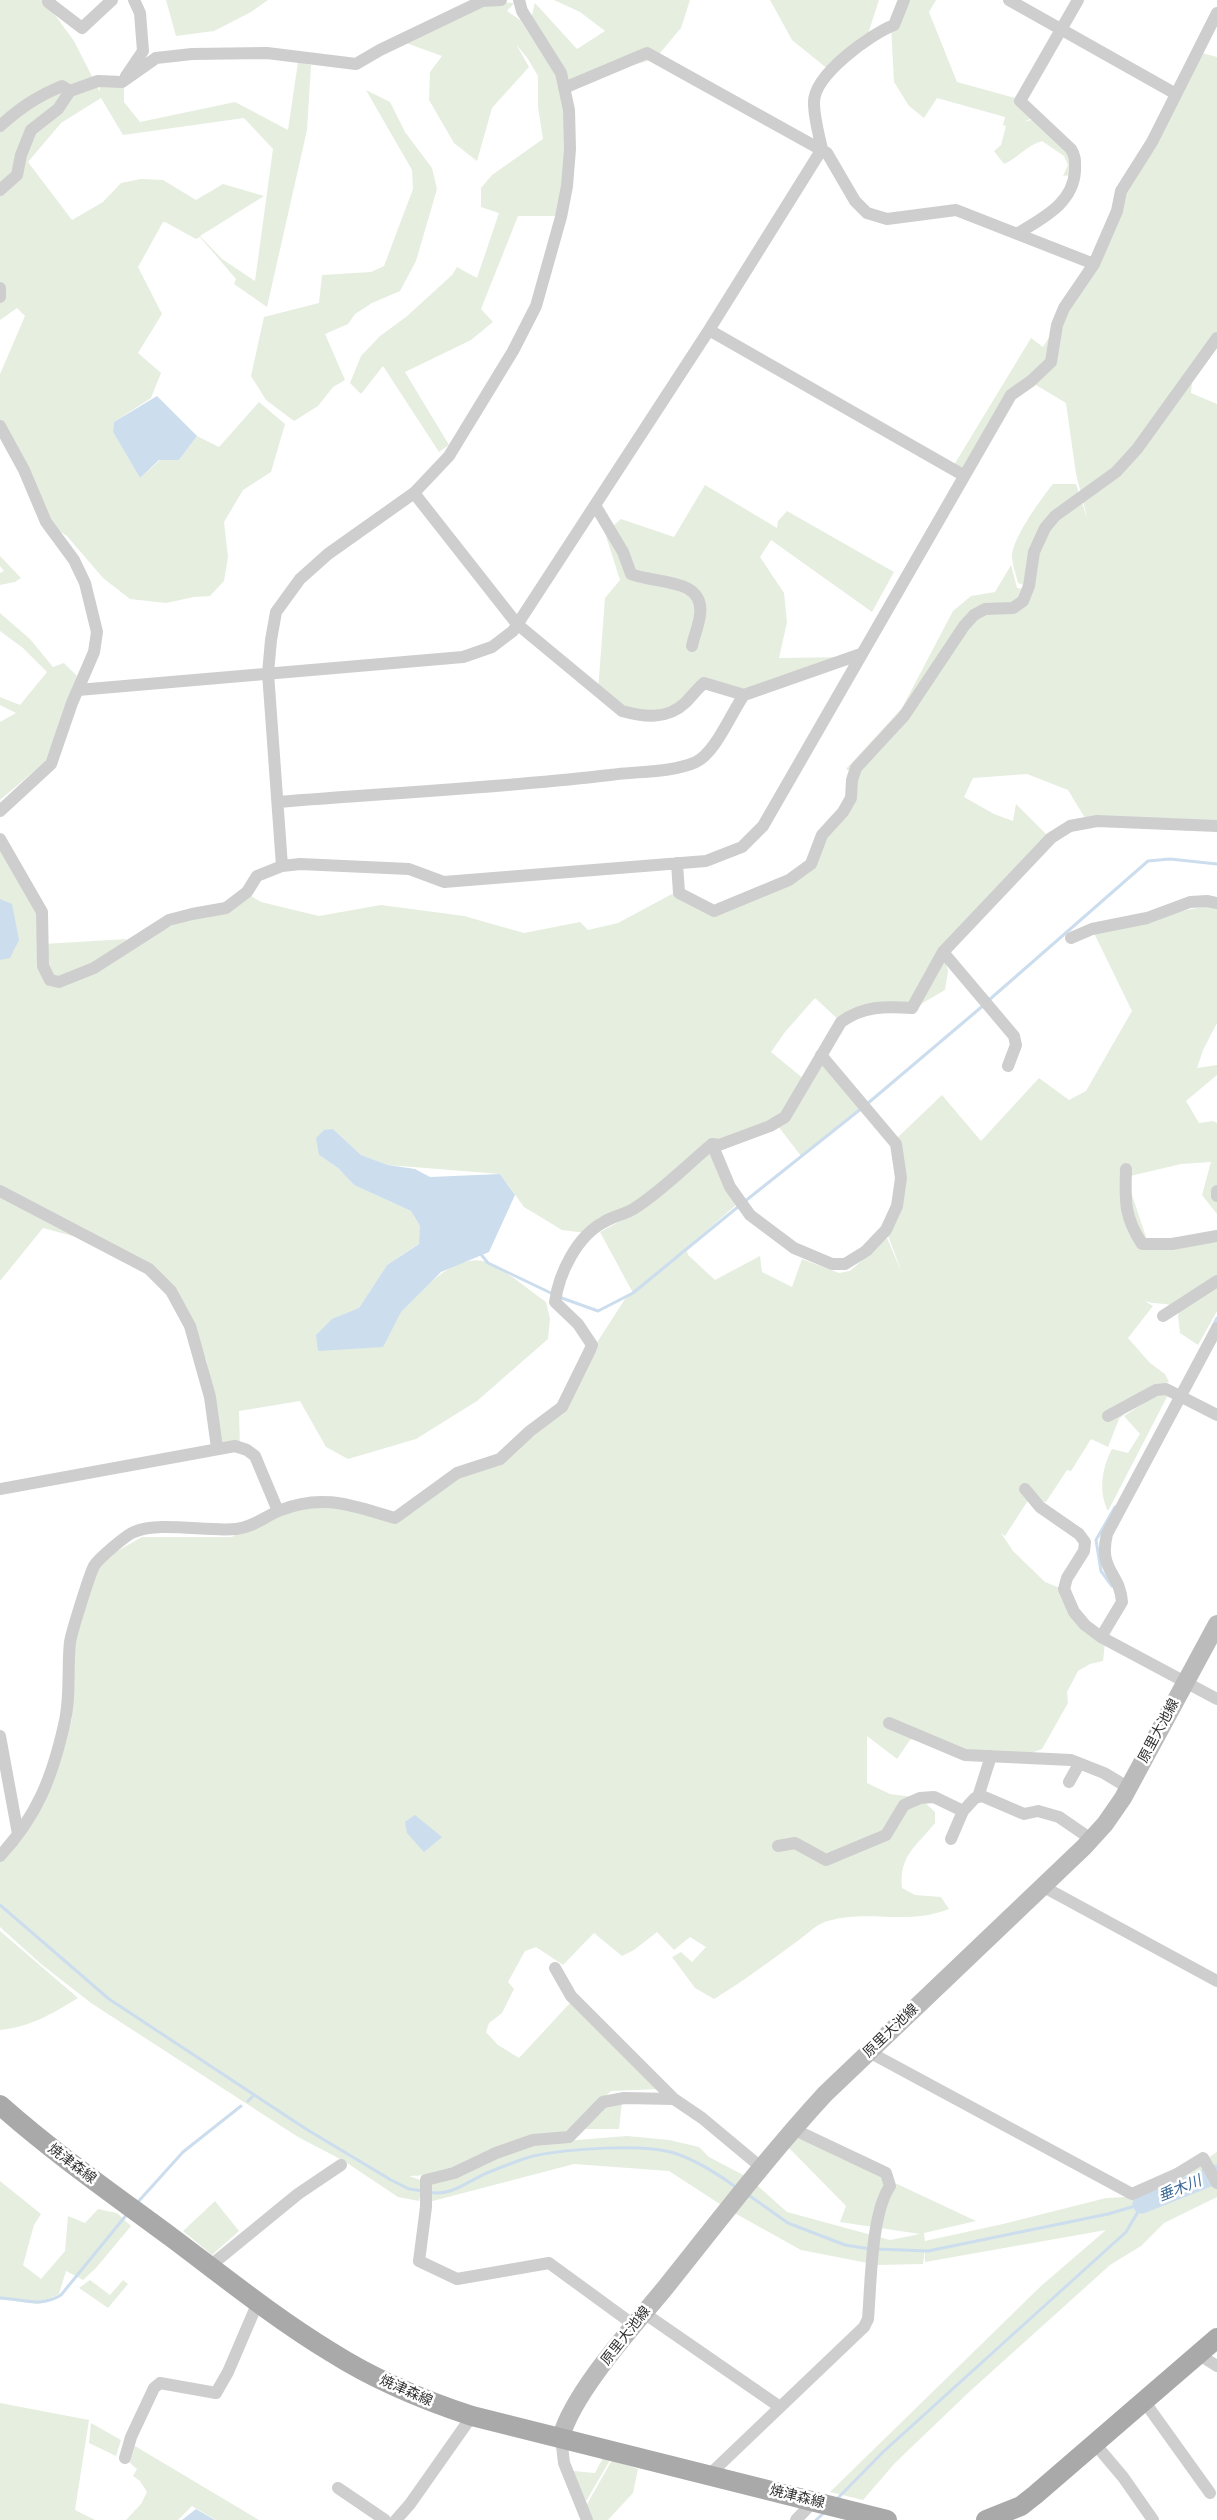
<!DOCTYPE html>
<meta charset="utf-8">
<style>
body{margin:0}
canvas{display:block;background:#fff}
</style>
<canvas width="1217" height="2520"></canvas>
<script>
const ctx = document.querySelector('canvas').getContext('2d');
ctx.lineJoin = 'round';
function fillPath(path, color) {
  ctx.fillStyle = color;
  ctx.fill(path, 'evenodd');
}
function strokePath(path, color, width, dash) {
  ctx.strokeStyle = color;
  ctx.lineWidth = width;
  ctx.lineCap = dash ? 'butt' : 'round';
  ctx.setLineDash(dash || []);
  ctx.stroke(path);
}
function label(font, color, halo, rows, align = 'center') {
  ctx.font = font + ' Helvetica,"Noto Sans JP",sans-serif';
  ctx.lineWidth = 5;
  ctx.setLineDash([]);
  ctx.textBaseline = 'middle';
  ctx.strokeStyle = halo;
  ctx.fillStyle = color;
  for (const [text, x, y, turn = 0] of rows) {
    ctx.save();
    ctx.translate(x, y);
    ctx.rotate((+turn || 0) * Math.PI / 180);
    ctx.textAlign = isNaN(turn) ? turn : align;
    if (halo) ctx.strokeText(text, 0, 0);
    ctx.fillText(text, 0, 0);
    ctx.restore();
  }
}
const green = new Path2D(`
 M 0,0 L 44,0 L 74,41 L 100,92 L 99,83 L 124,85 L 124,102 L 140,122 L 235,102 L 288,130 L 298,62 L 311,65 L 307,130 L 267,307 L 234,284 L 236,279 L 200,237 L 196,239 L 165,222 L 163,222 L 138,267 L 162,314 L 138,353 L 161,373 L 151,398 L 114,422 L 113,432 L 140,478 L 160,460 L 179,460 L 197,436 L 219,447 L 259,402 L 285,424 L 271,472 L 243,490 L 224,522 L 228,557 L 224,581 L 210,596 L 194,597 L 166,603 L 130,599 L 103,578 L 67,536 L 46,522 L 0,427 L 0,374 L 25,316 L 17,308 L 0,320 ZM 101,98 L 123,135 L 244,118 L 273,149 L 255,281 L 222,259 L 200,236 L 264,196 L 223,184 L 196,200 L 163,180 L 141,179 L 121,183 L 103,202 L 72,220 L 28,162 L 61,123 Z
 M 166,0 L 268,0 L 251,12 L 214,31 L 176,36 Z
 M 554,0 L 690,0 L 681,28 L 655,59 L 564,84 L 531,19 L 535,3 L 577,49 L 605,31 L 580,12 Z
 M 770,0 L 879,0 L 867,37 L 829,70 L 792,40 Z
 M 902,0 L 936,0 L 929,12 L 957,82 L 1015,98 L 1032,118 L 1024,122 L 1035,119 L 1073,153 L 1072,175 L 1063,176 L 1068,165 L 1064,156 L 1042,141 C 1027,145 1018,158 1004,164 L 994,151 L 1001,145 L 1006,126 L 1003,125 L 1005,117 L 937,98 L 924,118 L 909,106 L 894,82 L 891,26 Z
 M 482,1 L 514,3 L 507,11 L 520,20 L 564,88 L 570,145 L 558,216 L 518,216 L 481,309 L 493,322 L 471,340 L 405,372 L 449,445 L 439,452 L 383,366 L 361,394 L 350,383 L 361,356 L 380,336 L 406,317 L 452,275 L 457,267 L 477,278 L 499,213 L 481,207 L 481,188 L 492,175 L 543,139 L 538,107 L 538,76 L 528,59 L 516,44 L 529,67 L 492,108 L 477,161 L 454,143 L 429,100 L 430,72 L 442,56 L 406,43 Z
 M 1202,53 L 1217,57 L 1217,338 L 1193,372 L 1191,393 L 1217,404 L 1217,826 L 1185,831 L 1182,825 L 1088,823 L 1068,790 L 1027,774 L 973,778 L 964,797 L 994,814 L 1013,821 L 1016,804 L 1047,835 L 943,952 L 948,971 L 945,990 L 914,1008 L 889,1006 L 841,1022 L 815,998 L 785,1032 L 771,1052 L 804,1079 L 825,1059 L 860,1110 L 801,1156 L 778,1126 L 712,1144 L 635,1209 L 586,1233 L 562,1230 L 524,1207 L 500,1174 L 388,1165 L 361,1155 L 333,1129 L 319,1155 L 338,1168 L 354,1185 L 411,1211 L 420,1226 L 423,1241 L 387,1265 L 359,1308 L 387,1326 C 409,1304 453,1247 489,1263 C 507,1271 529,1290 546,1302 L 550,1319 L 548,1339 L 477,1401 L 416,1439 L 348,1459 L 326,1447 L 300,1401 L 239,1411 L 240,1447 L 217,1448 L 207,1362 L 194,1332 L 153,1273 L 102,1244 L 43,1228 L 0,1281 L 0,844 L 42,912 L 43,944 L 127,939 L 104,961 L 137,941 L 246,893 L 261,902 L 319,916 L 381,905 L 464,916 L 524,933 L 580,922 L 588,930 L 618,923 L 672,894 L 678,894 L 714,911 L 809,868 L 822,835 L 844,813 L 852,772 L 846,769 L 902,708 L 953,611 L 971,596 L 995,592 L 1011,565 L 1017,588 L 1028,590 L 1029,587 L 1018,583 C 1016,574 1012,564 1012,556 C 1013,537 1041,499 1053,484 L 1076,484 L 1088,521 L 1076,474 L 1066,403 L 1031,382 L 1011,395 L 964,473 L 954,465 L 1031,338 L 1043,347 L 1053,331 L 1126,191 Z
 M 366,90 L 390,102 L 405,132 L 432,168 L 437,189 L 416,261 L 400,291 L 372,303 L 355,314 L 348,324 L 325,334 L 345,380 L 333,387 L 318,406 L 294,421 L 266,400 L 251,376 L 264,317 L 319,303 L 322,275 L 371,272 L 384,266 L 413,189 L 412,170 Z
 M 705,485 L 777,528 L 778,521 L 787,511 L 894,572 L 872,612 L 771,540 L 760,557 L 784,593 L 787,622 L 779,658 L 853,657 L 744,695 L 704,689 L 657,716 L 613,704 L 598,691 L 605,598 L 620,580 L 605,533 L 621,519 L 674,537 Z
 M 0,556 L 21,578 L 15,582 L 0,585 L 0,573 L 4,571 L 0,566 Z
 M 0,613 L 30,639 L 53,667 L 64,663 L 77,676 L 45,762 L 0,800 L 0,722 L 16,713 L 0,705 L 0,697 L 20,705 L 47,672 L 23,648 L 0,631 Z
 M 1217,904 L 1217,1023 L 1203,1050 L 1197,1068 L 1217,1065 L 1217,1075 L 1186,1101 L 1199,1123 L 1213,1121 L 1217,1123 L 1217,1214 L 1202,1195 L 1211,1162 L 1181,1164 L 1126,1177 L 1150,1249 L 1217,1235 L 1217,1281 L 1176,1307 C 1166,1302 1156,1305 1145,1301 L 1153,1306 L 1128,1338 L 1150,1363 L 1165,1374 L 1169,1382 L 1153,1387 L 1119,1419 L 1108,1447 L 1091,1439 L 1071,1471 L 1067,1470 L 1046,1502 L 1029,1499 L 1005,1536 L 1001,1533 L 1013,1551 L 1045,1582 L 1065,1590 L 1105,1643 L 1103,1661 L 1090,1664 L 1078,1671 L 1067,1692 L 1068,1703 L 1042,1749 L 1020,1757 L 965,1755 L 918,1738 L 910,1740 L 897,1759 L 867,1736 L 867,1783 L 890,1794 L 920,1798 L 935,1812 L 935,1823 C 916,1847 899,1855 902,1888 L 915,1895 L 941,1897 L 949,1909 C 906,1926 871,1909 828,1921 C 818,1923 807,1934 799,1940 C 771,1960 744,1981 714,1999 L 695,1988 L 672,1957 L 681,1952 L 692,1962 L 706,1947 L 690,1937 L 674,1950 L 657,1932 L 634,1950 L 622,1956 L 594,1933 L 563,1965 L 536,1947 L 525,1951 L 508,1982 L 514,1989 L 502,2013 L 489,2023 L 486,2032 L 498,2045 L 519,2058 L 570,2003 L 658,2089 L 611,2091 L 563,2134 L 462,2166 L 429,2175 L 409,2176 L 423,2181 L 419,2201 L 398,2197 L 344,2161 L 298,2137 L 91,2003 L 41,1964 L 0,1927 L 0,1859 L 37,1816 L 72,1720 L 74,1641 L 98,1567 L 114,1553 L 142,1537 L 232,1537 L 259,1521 L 303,1502 L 395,1518 L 457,1473 L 505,1454 L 562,1407 L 594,1347 L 625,1299 L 633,1293 L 600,1232 L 630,1216 L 714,1149 L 737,1204 L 660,1271 L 687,1251 L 688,1255 L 715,1280 L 760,1256 L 762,1272 L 792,1287 L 802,1259 L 839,1273 L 850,1271 L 887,1238 L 902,1273 L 886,1230 L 897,1206 L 897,1138 L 942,1095 L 981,1141 L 1039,1078 L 1069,1100 L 1086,1091 L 1132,1011 L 1092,929 Z
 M 1217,1286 L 1217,1311 L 1198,1345 L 1180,1333 L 1178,1316 L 1180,1309 Z
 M 1157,1394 L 1168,1395 L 1108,1511 C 1098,1491 1102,1468 1112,1449 L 1128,1453 L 1140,1434 L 1124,1416 Z
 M 0,1931 L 78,1998 C 52,2014 30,2027 0,2030 Z
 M 622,2101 L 619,2129 L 581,2129 L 609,2103 Z
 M 627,2136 L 669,2140 L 699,2147 L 709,2157 L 749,2178 L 787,2212 L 890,2240 L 920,2234 L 840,2222 L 846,2206 L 789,2148 L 797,2137 L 976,2221 L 924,2233 L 925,2241 L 1003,2224 L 1106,2198 L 1125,2197 L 1176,2179 L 1217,2152 L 1217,2197 L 1164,2223 L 1141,2246 L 1110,2265 L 968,2393 L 895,2463 L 863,2500 L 830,2492 L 1041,2286 L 1106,2230 L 925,2262 L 925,2249 L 923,2264 L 878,2265 L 801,2250 L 729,2210 L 669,2171 L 574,2164 L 429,2202 L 428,2182 L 540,2143 Z
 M 0,2181 L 41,2214 L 34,2225 L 23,2265 L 41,2279 L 65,2251 L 68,2216 L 85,2223 L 98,2209 L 117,2213 L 131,2226 L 96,2268 L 83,2280 L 66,2271 L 59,2294 L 38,2304 L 0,2299 Z
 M 215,2201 L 239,2231 L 212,2255 L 183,2231 Z
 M 90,2280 L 110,2295 L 123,2280 L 128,2284 L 108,2308 L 79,2288 Z
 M 0,2403 L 89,2420 L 75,2510 L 95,2520 L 0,2520 Z
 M 91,2423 L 121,2440 L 116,2456 L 89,2443 Z
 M 135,2446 L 259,2520 L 216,2520 L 192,2506 L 178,2520 L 126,2520 L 141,2504 L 147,2492 L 140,2481 L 133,2476 L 137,2469 L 130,2463 Z
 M 603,2458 L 610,2460 L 585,2503 L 573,2471 L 595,2473 Z
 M 612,2460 L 638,2469 L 633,2493 L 608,2520 L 593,2520 L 586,2506 Z`);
const water = new Path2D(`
 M 157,396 L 197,436 L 179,460 L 159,460 L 140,478 L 113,432 L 114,422 Z
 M 0,899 L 12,904 L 19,940 L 10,958 L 0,960 Z
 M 333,1129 L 361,1155 L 388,1165 L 415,1169 L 430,1177 L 500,1174 L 515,1195 L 489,1252 L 441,1272 L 401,1312 L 383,1347 L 318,1351 L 316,1335 L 332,1319 L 359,1308 L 387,1265 L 419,1244 L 420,1226 L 411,1211 L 354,1185 L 338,1168 L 319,1155 L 316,1138 L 324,1130 Z
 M 415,1815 L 442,1837 L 424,1852 L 407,1833 L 405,1822 Z
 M 196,2509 L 215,2520 L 182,2520 Z`);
const stream = new Path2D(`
 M 989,1000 L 1148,861 L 1170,859 L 1217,864
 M 867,1104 L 985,1004
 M 744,1202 L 862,1108
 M 479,1252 L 488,1263 L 553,1294
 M 559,1297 L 598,1311 L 633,1293 L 739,1206
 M 1213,1326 L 1217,1318
 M 1112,1586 L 1101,1571 L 1096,1540 L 1115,1507
 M 0,1905 L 109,1999 L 306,2129 L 391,2180 L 409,2189 L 423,2191
 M 248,2101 L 254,2095
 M 429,2192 C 452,2197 469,2180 489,2172 C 503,2167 518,2160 533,2156 C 567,2149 641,2143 674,2153 C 696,2160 718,2174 737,2188
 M 747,2194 L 788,2223 L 845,2245 L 870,2249
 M 137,2203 L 183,2152 L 241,2106
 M 876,2249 L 928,2251 L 1108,2214 L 1142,2204
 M 0,2298 C 23,2299 40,2308 61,2295 L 128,2213
 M 836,2500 L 883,2452 L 1126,2232 L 1142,2205
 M 816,2520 L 825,2512`);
const river = new Path2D(`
 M 1142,2204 L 1217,2174`);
const street = new Path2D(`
 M 50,0 L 48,2 L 82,28 L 112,0
 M 1009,0 L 1176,94
 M 126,76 L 143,51 L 140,13 L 134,0
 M 564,88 L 647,53 L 827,153 L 855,201 L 867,213 L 887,219 L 956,210 L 1094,264
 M 0,126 C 20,108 36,97 62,86 L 70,91
 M 0,190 L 17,175 L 21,155 L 31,130 L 58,109 L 70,91 L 98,81 L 122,82 L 156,58 L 192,54 L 267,53 L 356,64 L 380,50 L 482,1 L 501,0
 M 1017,234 C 1042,218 1073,204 1075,171 C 1075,162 1076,157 1071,149 L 1020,101 L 1078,0
 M 0,288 L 0,297
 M 709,330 L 963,475
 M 0,426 L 24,470 L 46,522 L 74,560 L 85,583 L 97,632 L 94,652 L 72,703 L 51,764 L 0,811
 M 414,493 L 517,624 L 622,711 C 644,717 667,720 685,703 C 692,696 697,689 704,683 L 744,695 L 861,654
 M 595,505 L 623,552 L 631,574 C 655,584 705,577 700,615 C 699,625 694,636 692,646
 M 78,690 L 463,657 L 492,647 L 513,631 L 709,330 L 822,149 C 819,135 814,118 814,103 C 813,75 871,34 894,25 L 904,0
 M 278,802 C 388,793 500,788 610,775 C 638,771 671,773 696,762 C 716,752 731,713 744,695
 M 0,839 L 42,912 L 43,966 L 50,980 L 59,982 L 94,968 L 169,920 L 192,914 L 226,908 L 247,892 L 257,876 L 282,866 L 300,864 L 409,869 L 444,882 L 706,861 L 742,847 L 763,826 L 1011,395 L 1031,381 L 1051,362 L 1057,325 L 1064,308 L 1094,264 L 1117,211 L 1121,191 L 1152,142 L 1217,13
 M 677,863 L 679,893 L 714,911 L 789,880 L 811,864 L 822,835 L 843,812 L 851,798 L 852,780 L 856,768 L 904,716 L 964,626 L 974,615 L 985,609 L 1013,608 L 1023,601 L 1029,586 L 1034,552 L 1045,528 L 1055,516 L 1116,472 L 1137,449 L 1217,338
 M 282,866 L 268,673 L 271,640 L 276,612 L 300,579 L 328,554 L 414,493 L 449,456 L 513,351 L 536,306 L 561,217 L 567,186 L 570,149 L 569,110 L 561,73 L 522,11 L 519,0
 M 1071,938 L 1092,929 L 1147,918 L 1190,902 L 1207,901 L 1217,903
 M 943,952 L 1014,1036 L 1016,1045 L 1008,1066
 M 712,1144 L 730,1187 L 750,1215 L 794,1248 L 832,1264 L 845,1264 L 866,1251 L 886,1230 L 897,1206 L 901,1178 L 896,1144 L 821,1055
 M 1126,1169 C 1125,1202 1124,1216 1142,1244 L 1172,1244 L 1217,1236
 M 0,1191 L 149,1269 L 171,1291 L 190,1326 L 210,1397 L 217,1448
 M 1217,1191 L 1217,1196
 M 1163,1316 L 1217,1281
 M 1108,1416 L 1156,1390 L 1166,1389 L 1217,1415
 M 0,1489 L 235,1446 L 247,1450 L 255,1456 L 278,1511
 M 1025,1489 L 1040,1507 L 1079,1534 L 1085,1542 L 1084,1551 L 1067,1578 L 1064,1589 L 1074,1612 L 1085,1625 L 1101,1637 L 1217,1699
 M 1101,1637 L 1122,1602 C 1120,1572 1098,1571 1107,1534 L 1217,1328
 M 889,1723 L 965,1755 L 1071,1760 L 1104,1773 L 1129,1788
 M 0,1736 L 18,1834
 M 1069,1782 L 1079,1764
 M 978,1797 L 991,1756
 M 951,1839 L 963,1811
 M 778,1846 L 795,1843 L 826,1860 L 886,1835 L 904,1805 L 920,1798 L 934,1797 L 963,1811 L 975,1798 L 982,1796 L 1024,1814 L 1038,1811 L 1059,1817 L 1091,1839
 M 0,1856 C 37,1816 52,1778 64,1725 C 71,1698 67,1669 70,1642 C 72,1631 89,1576 94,1566 C 98,1559 126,1535 134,1532 C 158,1521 208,1532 236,1529 C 254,1527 265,1516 281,1510 C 323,1493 353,1506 395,1518 L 457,1473 L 500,1459 L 530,1431 L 562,1407 L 590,1350 L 592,1345 L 578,1324 L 555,1302 C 559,1273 577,1236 604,1222 C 614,1216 626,1214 635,1208 C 663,1190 687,1165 712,1144 L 719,1145 L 770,1126 L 785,1117 L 841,1022 C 863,1006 885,1006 912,1008 L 943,952 L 1051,838 L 1070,826 L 1097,821 L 1217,826
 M 1042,1886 L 1217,1981
 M 555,1968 L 571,1996 L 674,2099 L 702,2118 L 762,2168
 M 869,2052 L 1132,2194 L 1177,2174 L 1203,2158 L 1217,2183
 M 210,2266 L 298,2194 L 341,2165
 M 644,2313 L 780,2407
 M 634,2325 L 549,2263 L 457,2279 L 419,2261 L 426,2207 L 426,2180 L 454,2173 L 496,2153 L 533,2140 L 569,2137 L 603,2102 L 624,2098 L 674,2099
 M 1198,2354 L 1217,2366
 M 1144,2401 L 1210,2493
 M 561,2437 L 564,2463 L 587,2520
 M 1095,2444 L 1123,2477 L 1153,2520
 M 125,2458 L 131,2437 L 154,2388 L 160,2383 L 216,2393 L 228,2372 L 258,2302
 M 709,2475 L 864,2327 L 868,2319 C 871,2283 871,2214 890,2186 L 886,2173 L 793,2129
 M 338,2488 L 385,2520
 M 396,2520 L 410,2504 L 472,2416
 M 796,2520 L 814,2501`);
const secondary = new Path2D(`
 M 561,2437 C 574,2391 633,2327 665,2288 C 717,2223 768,2156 825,2094 L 1084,1847 L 1105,1824 L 1123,1798 L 1217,1624`);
const primary = new Path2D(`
 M 0,2105 C 54,2153 113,2194 171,2237 C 223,2276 275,2318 331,2352 C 375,2380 423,2400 472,2416 L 887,2520
 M 986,2520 L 1021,2506 L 1035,2495 L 1217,2338`);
const streetNames = [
 ["原里大池線",1159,1731,-62],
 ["原里大池線",891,2031,-44],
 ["焼津森線",72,2164,37],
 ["原里大池線",626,2336,-52],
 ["焼津森線",406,2391,24],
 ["焼津森線",797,2497,14]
];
const waterNames = [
 ["垂木川",1180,2189,-22]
];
fillPath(green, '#e6eee0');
fillPath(water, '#cde');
strokePath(stream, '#cde', 3);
strokePath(river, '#cde', 19);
strokePath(street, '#cecece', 12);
strokePath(secondary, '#bbb', 18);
strokePath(primary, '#a9a9a9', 20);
label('14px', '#313131', '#fff', streetNames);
label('italic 15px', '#3d6a96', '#fff', waterNames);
</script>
